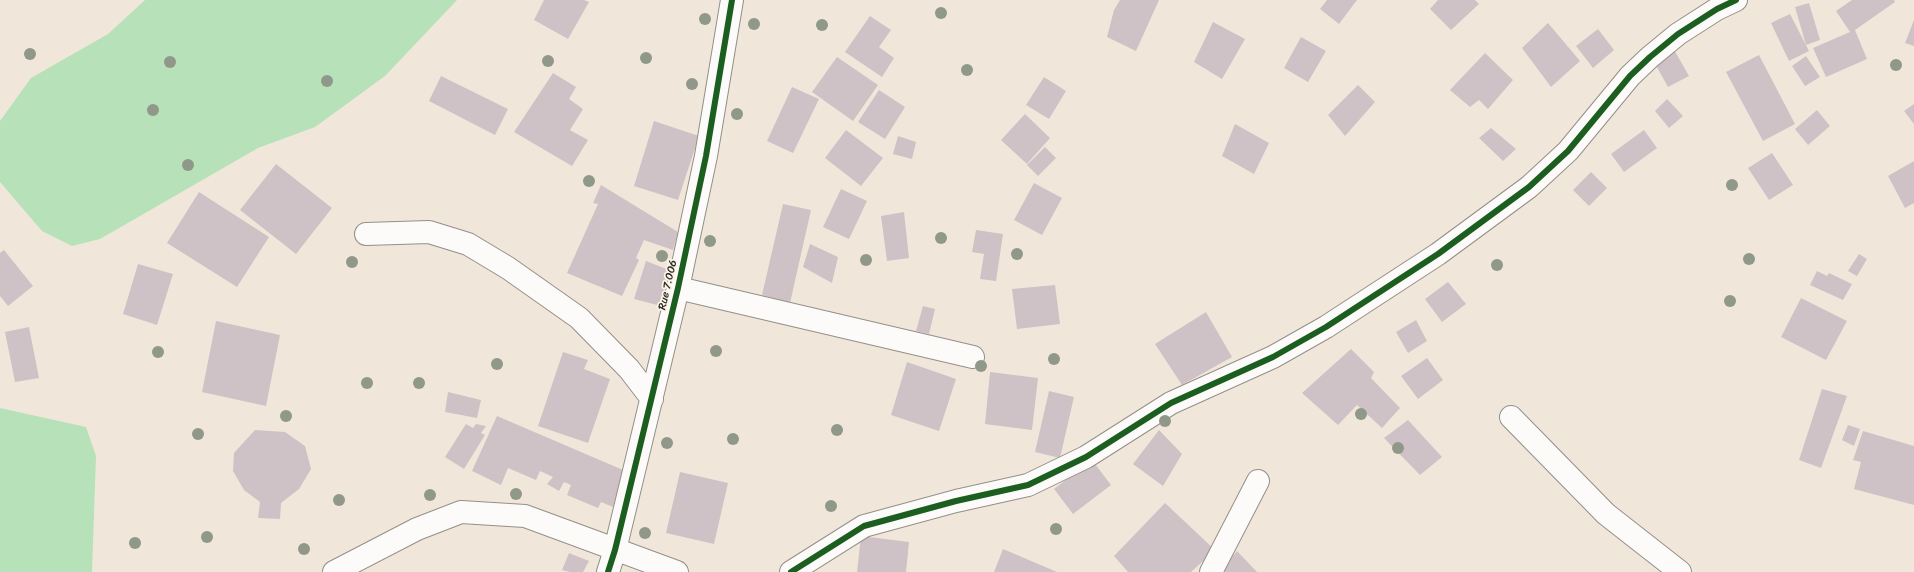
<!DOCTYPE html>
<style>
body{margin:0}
canvas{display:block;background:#f0e7da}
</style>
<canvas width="1914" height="572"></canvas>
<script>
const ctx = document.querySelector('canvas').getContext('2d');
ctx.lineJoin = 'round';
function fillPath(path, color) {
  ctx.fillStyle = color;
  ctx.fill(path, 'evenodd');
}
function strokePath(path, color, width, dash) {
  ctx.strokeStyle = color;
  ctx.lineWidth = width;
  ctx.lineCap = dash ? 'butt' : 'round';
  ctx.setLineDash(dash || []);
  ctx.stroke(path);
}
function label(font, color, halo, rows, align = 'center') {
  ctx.font = font + ' Sriracha,sans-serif';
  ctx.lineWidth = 3.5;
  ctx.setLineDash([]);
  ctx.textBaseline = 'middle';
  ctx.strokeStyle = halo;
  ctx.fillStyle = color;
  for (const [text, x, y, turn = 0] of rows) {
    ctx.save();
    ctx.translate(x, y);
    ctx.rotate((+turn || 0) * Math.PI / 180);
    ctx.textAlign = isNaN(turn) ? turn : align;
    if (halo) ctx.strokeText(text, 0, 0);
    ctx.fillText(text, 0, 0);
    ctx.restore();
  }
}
const green = new Path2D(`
 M 145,0 L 457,0 L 385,76 L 315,127 L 258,148 L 100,239 L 72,246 L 42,231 L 0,182 L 0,121 L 31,78 L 108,34 Z
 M 0,408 L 86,427 L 96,456 L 92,572 L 0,572 Z`);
const building = new Path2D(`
 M 544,0 L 584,0 L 589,2 L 568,39 L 534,20 Z
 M 1120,0 L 1159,0 L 1136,51 L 1107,37 L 1114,10 Z
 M 1327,0 L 1357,0 L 1339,24 L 1320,9 Z
 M 1438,0 L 1475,0 L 1479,4 L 1451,30 L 1430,9 Z
 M 1852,0 L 1894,0 L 1895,2 L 1855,30 L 1867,59 L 1826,77 L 1813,48 L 1850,32 L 1836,11 Z
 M 1809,3 L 1820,40 L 1806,45 L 1795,7 Z
 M 1790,14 L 1809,51 L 1789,61 L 1771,23 Z
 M 870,16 L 891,30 L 879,47 L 894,58 L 882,77 L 845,52 Z
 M 1914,20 L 1914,46 L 1905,43 Z
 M 1213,22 L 1245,39 L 1222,79 L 1194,62 Z
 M 1548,23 L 1580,61 L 1551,87 L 1522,48 Z
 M 1598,29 L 1614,50 L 1593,68 L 1576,46 Z
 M 1301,37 L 1326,51 L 1308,82 L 1284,68 Z
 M 1673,48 L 1689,76 L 1668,87 L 1653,60 Z
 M 1485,53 L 1513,80 L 1488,109 L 1479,100 L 1470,107 L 1450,90 Z
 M 1759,55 L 1795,124 L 1763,141 L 1726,72 Z
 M 1806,56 L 1820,77 L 1805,86 L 1792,66 Z
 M 837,57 L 878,85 L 853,121 L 812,92 Z
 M 553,73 L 576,87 L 569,99 L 583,109 L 570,130 L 588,140 L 572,166 L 514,132 Z
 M 441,76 L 508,109 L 495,135 L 429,101 Z
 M 1044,77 L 1066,91 L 1049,119 L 1026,105 Z
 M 1358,85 L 1375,102 L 1345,136 L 1328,115 Z
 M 792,87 L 819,99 L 793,153 L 767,141 Z
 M 879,90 L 905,107 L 885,139 L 858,122 Z
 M 1667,99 L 1683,116 L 1669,128 L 1655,111 Z
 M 1914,104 L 1914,124 L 1904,111 Z
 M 1817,110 L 1830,126 L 1808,145 L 1795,129 Z
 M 1025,114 L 1050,138 L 1027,164 L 1001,140 Z
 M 654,121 L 699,136 L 678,200 L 634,186 Z
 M 1235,124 L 1269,143 L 1254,174 L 1222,156 Z
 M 1491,128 L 1516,149 L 1503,161 L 1479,138 Z
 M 846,130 L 883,158 L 861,186 L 825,158 Z
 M 1644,130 L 1657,148 L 1624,172 L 1611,154 Z
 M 898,136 L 916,142 L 912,159 L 893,154 Z
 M 1045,147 L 1056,158 L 1038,176 L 1027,165 Z
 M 1772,153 L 1793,185 L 1769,200 L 1748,168 Z
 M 1914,161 L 1914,203 L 1905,208 L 1888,176 Z
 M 276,164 L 332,208 L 296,254 L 240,210 Z
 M 1591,172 L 1607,188 L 1589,206 L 1573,190 Z
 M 1034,183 L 1062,198 L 1042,235 L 1014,220 Z
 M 601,185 L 678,232 L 673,250 L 644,240 L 636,258 L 639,260 L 622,296 L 567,273 L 598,204 L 593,203 Z
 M 841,189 L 867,201 L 849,239 L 823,227 Z
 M 199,192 L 269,237 L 237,287 L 167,243 Z
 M 783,204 L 811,210 L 790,303 L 762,295 Z
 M 904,212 L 909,258 L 887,261 L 881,216 Z
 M 976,230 L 1003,234 L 996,281 L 980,279 L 984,254 L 972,252 Z
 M 810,244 L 838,257 L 832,283 L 803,267 Z
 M 4,250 L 33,286 L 8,306 L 0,296 L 0,253 Z
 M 1859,254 L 1867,259 L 1857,276 L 1848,271 Z
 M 646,261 L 669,270 L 661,306 L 634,299 Z
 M 138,264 L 173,274 L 157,325 L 123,314 Z
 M 1817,271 L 1827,276 L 1829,273 L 1852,284 L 1843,300 L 1810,285 Z
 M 1448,282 L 1466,304 L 1442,322 L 1425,299 Z
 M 1055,285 L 1060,324 L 1017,329 L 1012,289 Z
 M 1801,298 L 1847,321 L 1826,360 L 1781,337 Z
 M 923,306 L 935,309 L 929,334 L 916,331 Z
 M 1206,312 L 1232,357 L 1182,385 L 1155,344 Z
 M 1416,320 L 1427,341 L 1408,353 L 1396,332 Z
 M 216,321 L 280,335 L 266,406 L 202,392 Z
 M 29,327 L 39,378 L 15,382 L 5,332 Z
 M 1351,349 L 1374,372 L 1371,378 L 1400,408 L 1382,428 L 1357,405 L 1338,425 L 1302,393 Z
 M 563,352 L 588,360 L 584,369 L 610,379 L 588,443 L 538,426 Z
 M 1427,358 L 1443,380 L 1418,399 L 1401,376 Z
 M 907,362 L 956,379 L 939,431 L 891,415 Z
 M 990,372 L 1038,378 L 1032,430 L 985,424 Z
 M 1822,389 L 1847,396 L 1821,468 L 1799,460 Z
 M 1049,391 L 1074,397 L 1060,458 L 1035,452 Z
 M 448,392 L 481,400 L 477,418 L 445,412 Z
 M 497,416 L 623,470 L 613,507 L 601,502 L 598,508 L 567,495 L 571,485 L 564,482 L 559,491 L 547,484 L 553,477 L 540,471 L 536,480 L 508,468 L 501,485 L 472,471 Z
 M 1408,420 L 1442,457 L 1420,475 L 1384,438 Z
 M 466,424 L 473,428 L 476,424 L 486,426 L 481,433 L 485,435 L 464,469 L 445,457 Z
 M 1848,425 L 1860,429 L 1854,446 L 1842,440 Z
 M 255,430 L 285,432 L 305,446 L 311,469 L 299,489 L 281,503 L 280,519 L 258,518 L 260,502 L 244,490 L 233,471 L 234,453 Z
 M 1159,430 L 1182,454 L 1163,486 L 1133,464 Z
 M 1863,431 L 1914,446 L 1914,505 L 1854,489 L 1861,462 L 1853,460 Z
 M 1092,460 L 1111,485 L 1073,514 L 1054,489 Z
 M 680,472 L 728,483 L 714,544 L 666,533 Z
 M 1165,503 L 1215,550 L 1191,572 L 1128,572 L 1114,556 Z
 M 861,536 L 909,542 L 906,572 L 857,572 Z
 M 1003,549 L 1057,572 L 994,572 Z
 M 1237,551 L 1257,572 L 1220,572 Z
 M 569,553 L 589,561 L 583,572 L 570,572 L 562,570 Z`);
const street = new Path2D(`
 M 366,234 L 429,232 L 468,244 L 508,268 L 579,318 L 629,369 L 652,399
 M 678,288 L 973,357
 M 1511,417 L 1606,514 L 1680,572
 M 334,572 L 417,529 L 461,512 L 525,516 L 677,572
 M 608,572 L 615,550 L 678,288 L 706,156 L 732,0
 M 791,572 L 864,526 L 956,501 L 1028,485 L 1086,457 L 1171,403 L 1273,357 L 1326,327 L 1438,254 L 1529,187 L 1568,151 L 1630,76 L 1650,57 L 1678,34 L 1717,9 L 1736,0
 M 1211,572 L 1258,481`);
const cycleway = new Path2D(`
 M 608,572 L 615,550 L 678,288 L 706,156 L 732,0
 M 791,572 L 864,526 L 956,501 L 1028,485 L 1086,457 L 1171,403 L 1273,357 L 1326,327 L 1438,254 L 1529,187 L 1568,151 L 1630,76 L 1650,57 L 1678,34 L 1717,9 L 1736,0`);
const trees = [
 [941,13],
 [705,19],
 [754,24],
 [822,25],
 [30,54],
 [646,58],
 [548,61],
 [170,62],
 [1896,65],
 [967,70],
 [327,81],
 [692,84],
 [153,110],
 [737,114],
 [188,165],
 [589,181],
 [1732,185],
 [941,238],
 [710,241],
 [1017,254],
 [662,256],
 [1749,259],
 [866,260],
 [352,262],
 [1497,265],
 [1730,301],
 [716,351],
 [158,352],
 [1054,359],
 [497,364],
 [981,366],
 [367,383],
 [419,383],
 [1361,414],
 [286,416],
 [1165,421],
 [837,430],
 [198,434],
 [733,439],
 [667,443],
 [1398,448],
 [516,494],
 [430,495],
 [339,500],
 [831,506],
 [1056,529],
 [645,533],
 [207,537],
 [135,543],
 [304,549]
];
const streetNames = [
 ["Rue 7.006",668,285,-77]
];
fillPath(green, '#b7e1b8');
fillPath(building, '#cec2c6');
strokePath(street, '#948f89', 24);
strokePath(street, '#fdfbf9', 22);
strokePath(cycleway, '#1b5e20', 6);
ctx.fillStyle = '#90988a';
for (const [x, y] of trees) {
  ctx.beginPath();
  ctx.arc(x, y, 6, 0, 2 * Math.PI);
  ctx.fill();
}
label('11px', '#2b2b2b', '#fcf5e5', streetNames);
</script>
